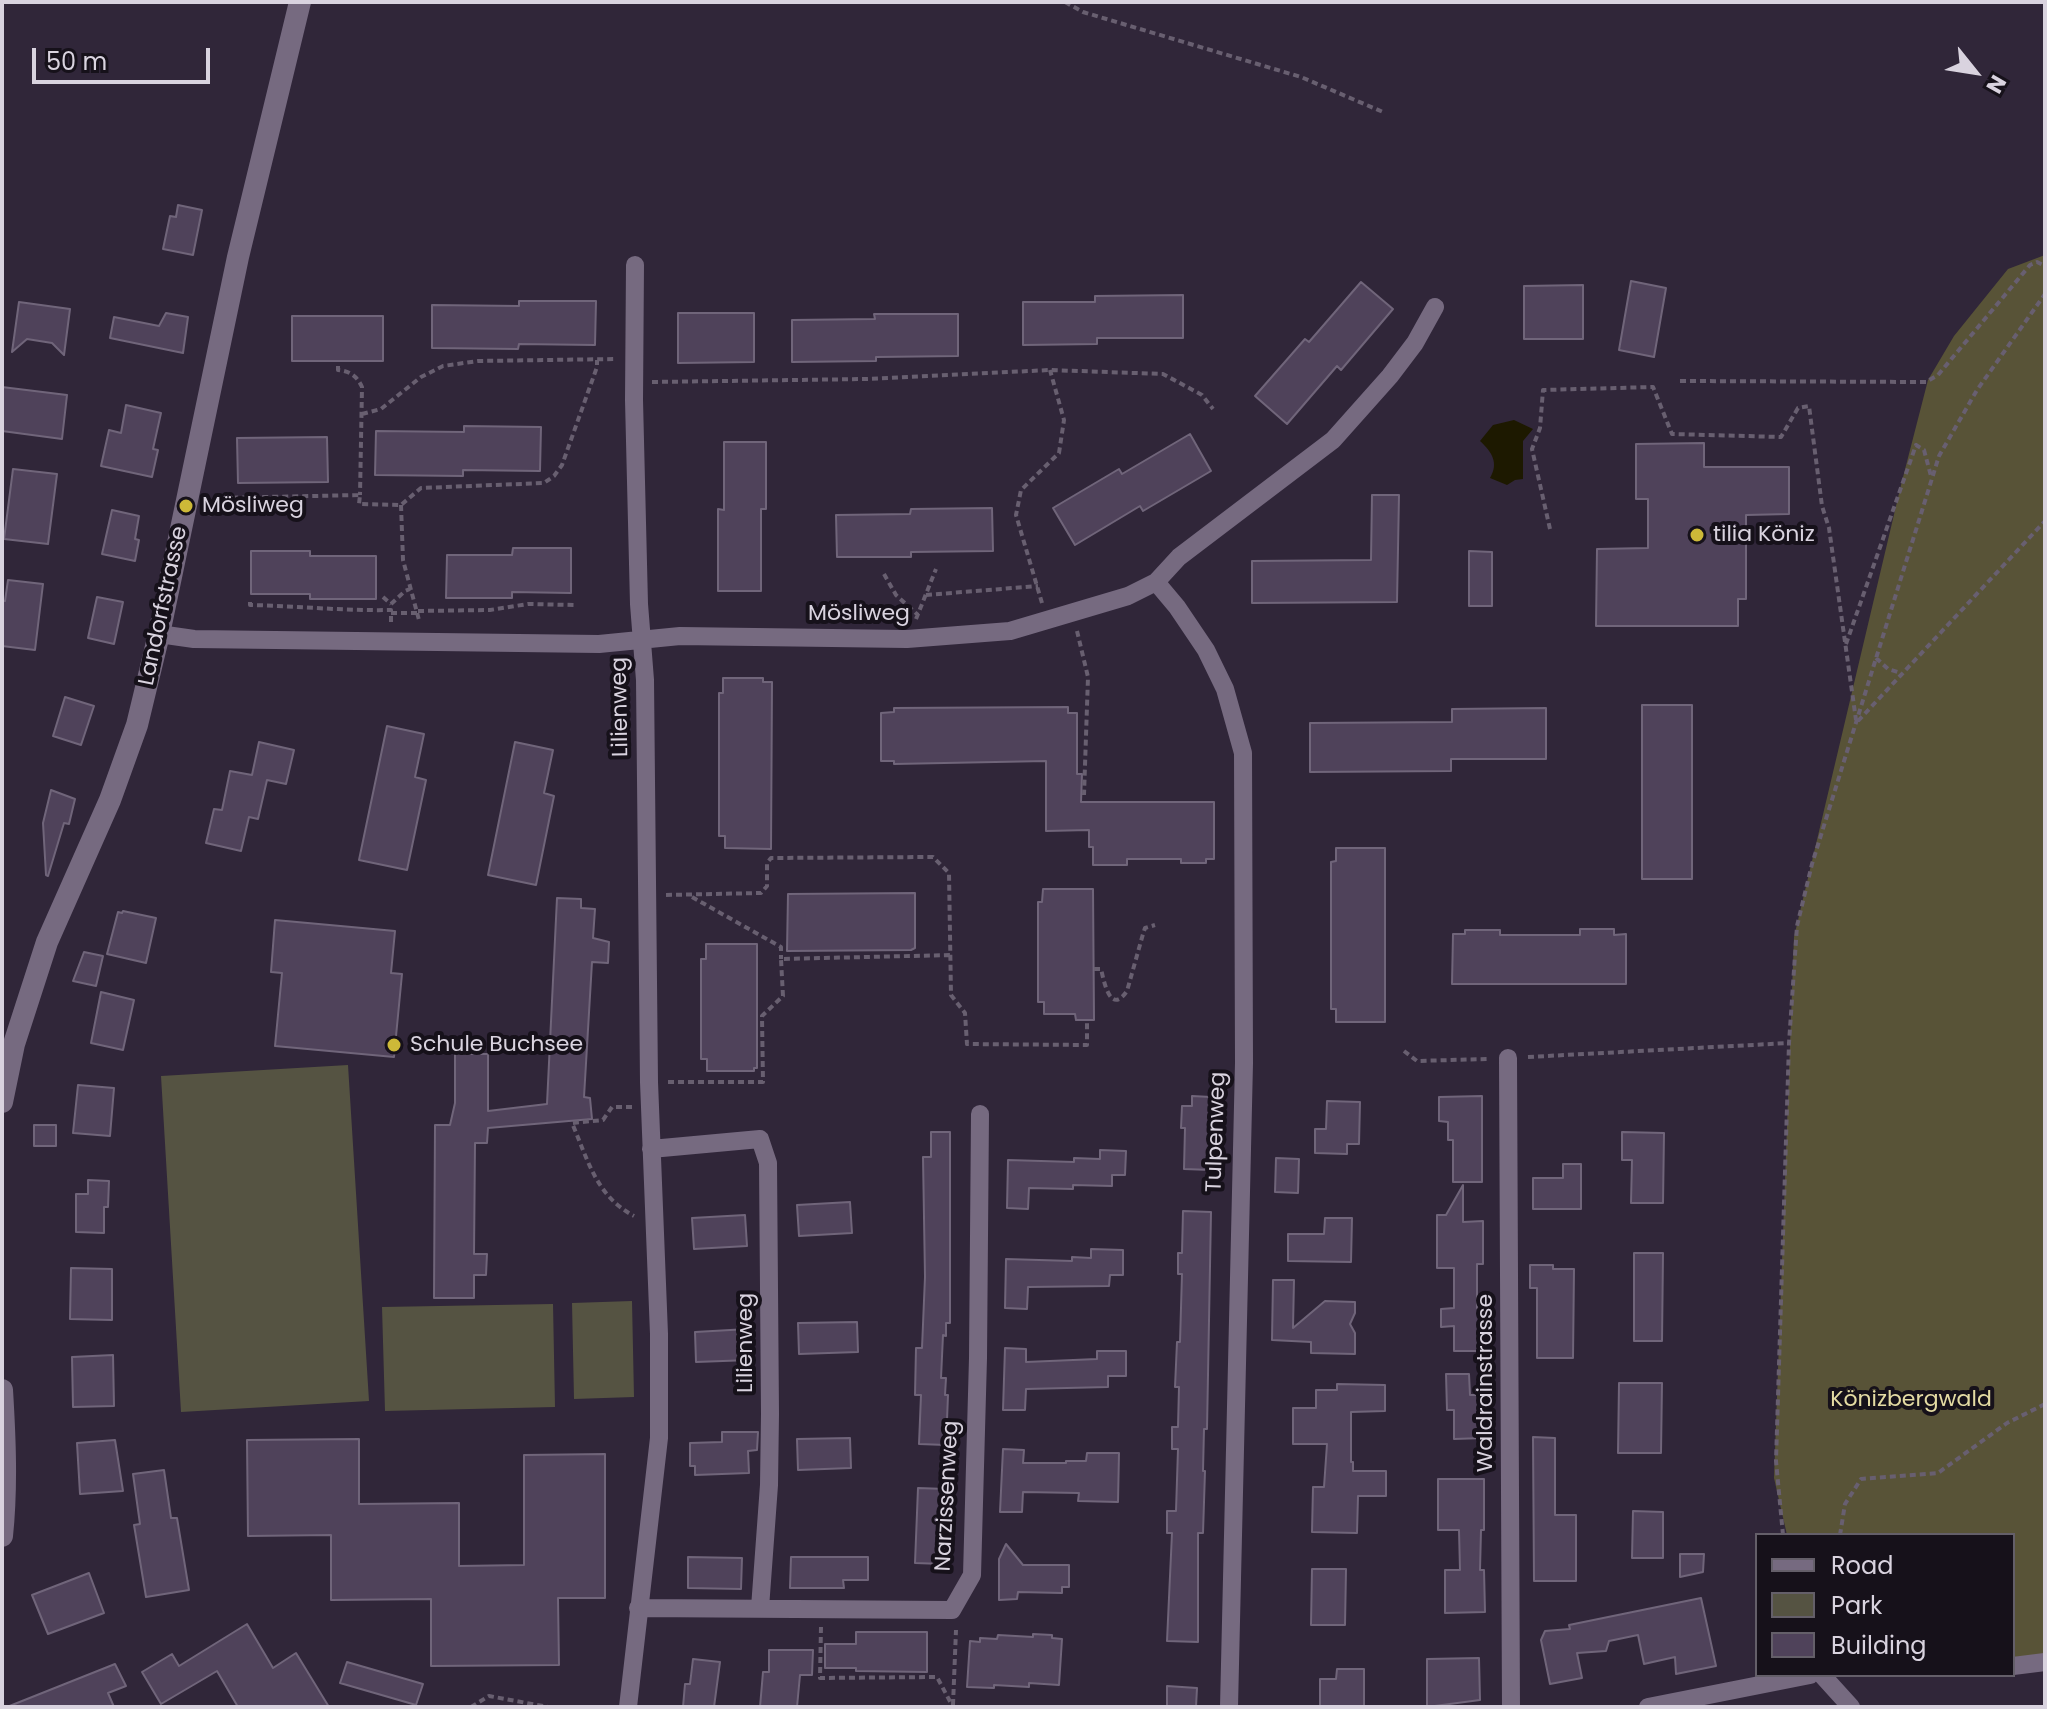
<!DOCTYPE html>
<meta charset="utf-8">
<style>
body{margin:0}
#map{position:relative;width:2047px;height:1709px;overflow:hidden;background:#302639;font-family:Poppins,sans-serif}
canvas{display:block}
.frame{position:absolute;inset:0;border:4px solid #d9d3df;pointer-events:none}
.legend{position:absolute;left:1755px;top:1533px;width:260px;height:144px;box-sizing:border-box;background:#16111a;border:2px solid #645f69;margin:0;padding:10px 14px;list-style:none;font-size:24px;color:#d9d3df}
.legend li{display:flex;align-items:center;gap:16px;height:40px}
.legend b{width:40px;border:2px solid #645f69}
.north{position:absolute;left:1935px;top:32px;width:80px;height:80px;-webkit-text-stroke:6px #16111a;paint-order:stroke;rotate:120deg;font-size:22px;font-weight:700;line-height:32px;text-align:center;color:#d9d3df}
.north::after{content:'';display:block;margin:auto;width:28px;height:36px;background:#d9d3df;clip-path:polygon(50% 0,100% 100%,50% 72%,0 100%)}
.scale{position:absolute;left:32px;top:48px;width:178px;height:36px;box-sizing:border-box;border:4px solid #d9d3df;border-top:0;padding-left:10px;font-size:24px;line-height:28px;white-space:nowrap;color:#d9d3df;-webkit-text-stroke:6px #16111a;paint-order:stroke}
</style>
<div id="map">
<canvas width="2047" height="1709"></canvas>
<div class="frame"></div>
<ul class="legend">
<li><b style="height:10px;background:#766a80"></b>Road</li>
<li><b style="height:22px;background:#555342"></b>Park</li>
<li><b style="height:22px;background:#4f425a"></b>Building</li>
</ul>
<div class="north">N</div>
<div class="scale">50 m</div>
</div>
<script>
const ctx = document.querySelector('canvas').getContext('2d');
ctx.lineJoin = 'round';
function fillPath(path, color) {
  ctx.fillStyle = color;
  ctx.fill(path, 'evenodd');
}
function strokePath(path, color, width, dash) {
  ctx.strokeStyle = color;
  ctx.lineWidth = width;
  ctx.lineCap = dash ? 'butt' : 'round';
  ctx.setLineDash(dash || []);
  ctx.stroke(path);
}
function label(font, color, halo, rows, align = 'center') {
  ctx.font = font + ' Poppins,sans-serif';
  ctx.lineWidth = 8;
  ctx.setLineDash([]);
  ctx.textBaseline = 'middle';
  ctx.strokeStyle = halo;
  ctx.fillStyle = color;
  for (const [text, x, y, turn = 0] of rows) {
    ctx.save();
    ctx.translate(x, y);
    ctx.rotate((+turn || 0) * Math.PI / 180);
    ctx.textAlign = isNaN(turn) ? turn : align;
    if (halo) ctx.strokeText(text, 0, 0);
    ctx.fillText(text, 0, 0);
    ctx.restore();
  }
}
const green = new Path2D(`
 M 348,1065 L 369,1401 L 181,1412 L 161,1076 Z
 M 632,1301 L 634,1397 L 574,1399 L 572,1303 Z
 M 553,1304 L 555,1407 L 385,1411 L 382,1307 Z`);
const forest = new Path2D(`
 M 2045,255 L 2045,1656 L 2013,1659 L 2013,1535 L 1787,1535 L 1774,1478 L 1794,937 L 1901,485 L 1928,380 L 1954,336 L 2008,269 Z`);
const water = new Path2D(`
 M 1514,420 L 1533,429 L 1523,441 L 1523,479 L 1515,480 L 1507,485 L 1490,478 C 1499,463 1492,452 1480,441 L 1493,425 Z`);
const building = new Path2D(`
 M 178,205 L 202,210 L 193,255 L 163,249 L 170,216 L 176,217 Z
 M 1631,281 L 1666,288 L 1654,357 L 1619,350 Z
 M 1361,282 L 1393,309 L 1341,370 L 1337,366 L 1287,424 L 1255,396 L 1305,339 L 1309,342 Z
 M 1583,285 L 1583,339 L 1524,339 L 1524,286 Z
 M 1183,295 L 1183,338 L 1097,338 L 1097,344 L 1023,345 L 1023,302 L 1095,302 L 1095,296 Z
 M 519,301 L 596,301 L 595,345 L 519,344 L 518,349 L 432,348 L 432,305 L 519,306 Z
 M 19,302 L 70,309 L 64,355 L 52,343 L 27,339 L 12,352 Z
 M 166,313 L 188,317 L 183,353 L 110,338 L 114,317 L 159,326 Z
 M 678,313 L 754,313 L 754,362 L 678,363 Z
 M 874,314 L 958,314 L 958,356 L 876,357 L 876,361 L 792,362 L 792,320 L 875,319 Z
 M 292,316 L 383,316 L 383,361 L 292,361 Z
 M 2,387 L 67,395 L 62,439 L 2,431 Z
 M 126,405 L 161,413 L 153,449 L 158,450 L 152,477 L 101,466 L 109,430 L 121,433 Z
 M 464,426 L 541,427 L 540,471 L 463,470 L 463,476 L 375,475 L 376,431 L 464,432 Z
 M 1190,434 L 1211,471 L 1143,511 L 1140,506 L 1075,545 L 1053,508 L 1119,469 L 1122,474 Z
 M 327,437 L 328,482 L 238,483 L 237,438 Z
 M 724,442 L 766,442 L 766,509 L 761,509 L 761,591 L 718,591 L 718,509 L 724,510 Z
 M 1704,443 L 1704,467 L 1789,467 L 1789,514 L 1746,515 L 1746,599 L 1738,599 L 1738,626 L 1596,626 L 1597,549 L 1648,548 L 1648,499 L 1636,499 L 1636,444 Z
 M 13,469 L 57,474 L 48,544 L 4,539 Z
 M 1372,495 L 1399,495 L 1397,602 L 1252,603 L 1252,561 L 1371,560 Z
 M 992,508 L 993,551 L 911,552 L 911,557 L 837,557 L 836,515 L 910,514 L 911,509 Z
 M 112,510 L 139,516 L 135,539 L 139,540 L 135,561 L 102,554 Z
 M 513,548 L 571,548 L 571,593 L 512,592 L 512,598 L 446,598 L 447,555 L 512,555 Z
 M 251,551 L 310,551 L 310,556 L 376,556 L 376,599 L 310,599 L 310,594 L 251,594 Z
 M 1469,551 L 1492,552 L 1492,606 L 1469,606 Z
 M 8,580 L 43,584 L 35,650 L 2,646 L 2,601 L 5,601 Z
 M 97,597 L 123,602 L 114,644 L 88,638 Z
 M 723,678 L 763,678 L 763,682 L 772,682 L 771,849 L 725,848 L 725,836 L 719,836 L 719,693 L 723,693 Z
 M 65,697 L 94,706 L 81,745 L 53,736 Z
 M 1642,705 L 1692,705 L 1692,879 L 1642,879 Z
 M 1068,707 L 1068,713 L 1077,713 L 1077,774 L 1082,774 L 1081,802 L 1214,802 L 1214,859 L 1206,859 L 1206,863 L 1181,863 L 1181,859 L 1127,859 L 1127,865 L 1093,865 L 1093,847 L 1089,847 L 1089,830 L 1046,831 L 1046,761 L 894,764 L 894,761 L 881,761 L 881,713 L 894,712 L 894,708 Z
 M 1546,708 L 1546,759 L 1451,759 L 1451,771 L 1310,772 L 1310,723 L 1452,722 L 1452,709 Z
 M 387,726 L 424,734 L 415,777 L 426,780 L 407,870 L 359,860 Z
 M 259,742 L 294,750 L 286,784 L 267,780 L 258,819 L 249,817 L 241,851 L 206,843 L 214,809 L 222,810 L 230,771 L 252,775 Z
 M 515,742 L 553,750 L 544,793 L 554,796 L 536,885 L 488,875 Z
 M 51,790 L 75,799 L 69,824 L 64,823 L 48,876 L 46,875 L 43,823 Z
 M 1336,848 L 1385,848 L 1385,1022 L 1336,1022 L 1336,1009 L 1331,1009 L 1331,862 L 1336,861 Z
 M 1043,889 L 1093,889 L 1094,1020 L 1076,1020 L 1075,1014 L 1044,1014 L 1044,1002 L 1038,1002 L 1038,902 L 1042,902 Z
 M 915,893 L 915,948 L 911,950 L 787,951 L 788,894 Z
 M 557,898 L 581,899 L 581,908 L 595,909 L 593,938 L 609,942 L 608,963 L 592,962 L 584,1097 L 590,1098 L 592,1119 L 488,1128 L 487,1143 L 475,1143 L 474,1254 L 487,1254 L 486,1275 L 474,1275 L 474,1298 L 434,1298 L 435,1125 L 450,1125 L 455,1103 L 455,1054 L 488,1054 L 488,1111 L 547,1104 Z
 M 123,911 L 156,918 L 146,963 L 107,954 L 118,912 L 122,913 Z
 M 275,920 L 395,931 L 391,973 L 402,974 L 394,1057 L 275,1046 L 282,973 L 271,972 Z
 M 1580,929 L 1614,929 L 1614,935 L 1626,934 L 1626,984 L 1452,984 L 1453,934 L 1465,934 L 1465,930 L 1500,930 L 1500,935 L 1580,935 Z
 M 706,944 L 757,944 L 757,1068 L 754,1068 L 754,1071 L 707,1071 L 707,1059 L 701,1059 L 701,959 L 706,959 Z
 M 84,952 L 103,956 L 96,986 L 73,981 Z
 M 101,992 L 134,1000 L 123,1050 L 91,1043 Z
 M 78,1085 L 114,1088 L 110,1136 L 73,1133 Z
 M 1192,1096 L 1211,1097 L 1211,1170 L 1184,1169 L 1185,1128 L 1181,1128 L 1182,1106 L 1192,1106 Z
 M 1482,1096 L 1482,1182 L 1453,1182 L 1453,1140 L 1448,1140 L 1448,1122 L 1439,1121 L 1439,1097 Z
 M 1327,1101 L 1360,1102 L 1359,1144 L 1347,1144 L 1347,1154 L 1315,1153 L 1315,1129 L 1326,1129 Z
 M 34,1125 L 56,1125 L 56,1146 L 34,1146 Z
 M 931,1132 L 950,1132 L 950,1323 L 946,1323 L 946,1336 L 943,1335 L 941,1378 L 946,1378 L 945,1395 L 948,1395 L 946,1445 L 919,1444 L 921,1395 L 915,1395 L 916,1348 L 922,1348 L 925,1277 L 923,1157 L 931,1157 Z
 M 1622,1132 L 1664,1133 L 1663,1203 L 1631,1203 L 1632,1160 L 1622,1160 Z
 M 1100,1150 L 1126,1151 L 1125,1175 L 1112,1175 L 1112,1186 L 1073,1185 L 1073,1189 L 1029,1188 L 1028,1209 L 1007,1208 L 1008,1160 L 1074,1162 L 1074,1158 L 1100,1159 Z
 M 1276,1158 L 1299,1159 L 1298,1193 L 1275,1192 Z
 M 1563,1164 L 1581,1164 L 1581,1209 L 1533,1209 L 1533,1178 L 1563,1178 Z
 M 88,1180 L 109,1181 L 108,1207 L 104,1207 L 104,1233 L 76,1232 L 76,1194 L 88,1194 Z
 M 1463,1185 L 1463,1222 L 1483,1221 L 1483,1264 L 1477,1264 L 1477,1308 L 1483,1308 L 1483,1351 L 1454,1351 L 1454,1326 L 1441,1327 L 1441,1309 L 1454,1308 L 1454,1268 L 1437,1268 L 1437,1215 L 1446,1215 Z
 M 850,1202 L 852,1233 L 799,1236 L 797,1205 Z
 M 1183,1211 L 1211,1212 L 1207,1429 L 1204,1429 L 1203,1471 L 1205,1471 L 1203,1533 L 1198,1533 L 1198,1642 L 1167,1641 L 1172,1533 L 1167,1533 L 1167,1511 L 1176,1511 L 1178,1449 L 1172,1449 L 1172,1427 L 1178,1427 L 1179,1387 L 1175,1387 L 1177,1342 L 1180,1342 L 1182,1274 L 1178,1274 L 1178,1253 L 1182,1253 Z
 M 745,1215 L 747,1246 L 694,1249 L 692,1218 Z
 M 1325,1218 L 1352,1218 L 1351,1262 L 1288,1261 L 1288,1234 L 1324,1234 Z
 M 1091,1249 L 1123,1250 L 1123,1275 L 1110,1275 L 1109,1286 L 1028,1287 L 1027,1309 L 1005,1308 L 1006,1259 L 1072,1261 L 1072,1257 L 1091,1258 Z
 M 1634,1253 L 1663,1253 L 1662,1341 L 1634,1341 Z
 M 1530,1265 L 1553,1265 L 1553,1269 L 1574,1269 L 1573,1358 L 1537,1358 L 1537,1288 L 1530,1288 Z
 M 71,1268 L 112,1269 L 112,1320 L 70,1319 Z
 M 1273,1280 L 1294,1280 L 1293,1328 L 1325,1301 L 1355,1302 L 1355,1313 L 1350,1324 L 1355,1333 L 1355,1354 L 1311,1353 L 1311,1342 L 1272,1340 Z
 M 857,1322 L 858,1352 L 799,1354 L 798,1323 Z
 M 748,1329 L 750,1360 L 696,1362 L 695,1332 Z
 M 1005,1348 L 1026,1349 L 1026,1362 L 1097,1359 L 1097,1351 L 1126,1351 L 1126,1376 L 1108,1376 L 1108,1387 L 1026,1389 L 1025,1410 L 1003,1410 Z
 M 113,1355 L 114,1406 L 73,1407 L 72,1357 Z
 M 1446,1374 L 1469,1374 L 1470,1395 L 1484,1395 L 1484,1438 L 1454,1439 L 1454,1410 L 1447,1410 Z
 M 1619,1383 L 1662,1383 L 1661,1453 L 1618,1453 Z
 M 1337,1384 L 1385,1385 L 1385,1411 L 1351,1412 L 1351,1462 L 1353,1462 L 1353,1471 L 1386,1471 L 1386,1496 L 1358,1496 L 1357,1533 L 1312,1532 L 1313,1487 L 1324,1487 L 1327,1444 L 1293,1444 L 1293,1408 L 1316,1408 L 1316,1390 L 1337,1390 Z
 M 722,1432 L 758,1432 L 757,1450 L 748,1451 L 749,1473 L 695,1475 L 695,1466 L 690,1466 L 690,1443 L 722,1442 Z
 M 1533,1437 L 1555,1438 L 1555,1515 L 1576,1515 L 1576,1581 L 1534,1581 Z
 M 850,1438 L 851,1468 L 798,1470 L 797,1439 Z
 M 359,1439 L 359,1504 L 459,1503 L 459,1566 L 524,1565 L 524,1455 L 605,1454 L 605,1598 L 558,1598 L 559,1665 L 431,1666 L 431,1599 L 331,1600 L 331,1535 L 248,1536 L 247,1440 Z
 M 115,1440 L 123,1491 L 80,1494 L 77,1443 Z
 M 1003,1449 L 1024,1450 L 1023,1463 L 1066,1463 L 1066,1461 L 1086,1461 L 1087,1453 L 1119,1453 L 1118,1502 L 1078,1501 L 1079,1493 L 1023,1492 L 1022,1512 L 1000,1512 Z
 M 164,1470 L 171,1518 L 177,1518 L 189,1590 L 146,1597 L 134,1525 L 140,1524 L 133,1474 Z
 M 1438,1479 L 1484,1479 L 1484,1530 L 1481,1530 L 1480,1570 L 1484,1570 L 1485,1612 L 1445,1613 L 1445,1570 L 1460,1570 L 1459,1530 L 1438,1530 Z
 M 918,1488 L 946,1489 L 943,1564 L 915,1563 Z
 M 1633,1511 L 1663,1512 L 1663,1558 L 1632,1558 Z
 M 1006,1544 L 1023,1565 L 1069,1565 L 1069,1587 L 1062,1587 L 1062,1593 L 1018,1592 L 1017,1599 L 999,1600 L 999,1559 Z
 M 1680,1554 L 1704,1554 L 1703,1572 L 1680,1577 Z
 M 688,1557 L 742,1558 L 741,1589 L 688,1588 Z
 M 791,1557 L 868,1557 L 868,1580 L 843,1580 L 844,1588 L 790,1588 Z
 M 1312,1569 L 1346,1569 L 1345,1625 L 1311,1625 Z
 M 89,1573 L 104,1613 L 48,1634 L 32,1595 Z
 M 1701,1598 L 1716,1666 L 1676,1674 L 1675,1657 L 1644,1664 L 1638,1635 L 1609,1641 L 1606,1651 L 1577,1653 L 1582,1678 L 1550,1684 L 1541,1640 L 1545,1631 L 1570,1629 L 1569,1625 Z
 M 247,1624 L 273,1668 L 296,1653 L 329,1707 L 238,1707 L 217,1671 L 161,1704 L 142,1672 L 172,1654 L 179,1666 Z
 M 856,1632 L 927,1632 L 927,1672 L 856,1671 L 856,1668 L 825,1668 L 825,1644 L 856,1644 Z
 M 1033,1634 L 1052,1635 L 1052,1638 L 1062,1639 L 1059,1685 L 1029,1683 L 1029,1687 L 994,1685 L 994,1688 L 967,1687 L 970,1641 L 980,1642 L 980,1638 L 997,1639 L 998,1635 L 1033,1637 Z
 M 769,1650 L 813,1650 L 812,1675 L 800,1675 L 797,1707 L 760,1707 L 763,1672 L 769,1672 Z
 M 1479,1658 L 1480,1700 L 1427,1707 L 1427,1659 Z
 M 693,1659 L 720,1662 L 714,1707 L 683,1707 L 685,1684 L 690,1684 Z
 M 347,1662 L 423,1684 L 416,1705 L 340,1683 Z
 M 115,1664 L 126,1686 L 108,1693 L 114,1707 L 7,1707 Z
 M 1337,1669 L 1364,1669 L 1364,1707 L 1320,1707 L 1320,1679 L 1336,1679 Z
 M 1167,1686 L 1197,1688 L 1196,1707 L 1167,1707 Z`);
const path = new Path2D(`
 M 1065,2 L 1083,12 L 1301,77 L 1383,112
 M 338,366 L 338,370 C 350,371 357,376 362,387 L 360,495
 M 1680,381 L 1926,382 L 1938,375 L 2030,265 L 2037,262 L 2045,266
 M 652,382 L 866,379 L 1050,370 L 1163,374 L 1202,395 L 1213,409
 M 362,414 L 381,409 L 421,377 L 443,366 L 478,361 L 616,359
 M 401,505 L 403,560 L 419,620
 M 206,513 L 213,515 L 217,498 L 360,495 L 359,504 L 401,505 L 421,488 L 544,483 L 554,476 L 562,465 L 597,367 L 597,360
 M 1550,529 L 1532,449 L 1540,428 L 1543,390 L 1653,387 L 1672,434 L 1781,437 L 1798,408 L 1809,406 L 1822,506 L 1829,528 L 1856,720
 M 884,574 L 896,595 L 918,615
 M 926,595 L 1038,586
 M 383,597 L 391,604
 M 250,602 L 250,605 C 297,606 344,611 391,610 L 391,623
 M 1042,603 L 1016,515 L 1021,490 L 1059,453 L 1064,420 L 1050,370
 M 391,604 L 405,591 L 410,589
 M 418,611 L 490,610 L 528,604 L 575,605
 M 391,613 L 418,613
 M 916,619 L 936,569
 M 1077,631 L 1088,677 L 1084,795
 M 1846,644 L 1916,445 L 1924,450 L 1931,476
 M 1876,658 L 1888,669 L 1901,673
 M 1858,721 L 2045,521
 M 666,895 L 761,893 L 767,886 L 767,863 L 771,858 L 933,857 L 949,873 L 951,995 L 965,1013 L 967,1044 L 1087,1045 L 1087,1020
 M 692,897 L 781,947 L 781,959
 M 1094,969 L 1101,969 C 1104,981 1110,1016 1127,991 L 1143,934 L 1145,928 L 1155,925
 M 1404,1051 L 1417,1061 L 1487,1059
 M 1528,1057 L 1789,1043
 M 668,1082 L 763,1082 L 762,1016 L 783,996 L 781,959 L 952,955
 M 632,1107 L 612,1107 L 603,1120 L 572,1123 C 588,1160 596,1196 634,1216
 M 1783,1535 L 1776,1461 L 1789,1043 L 1797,926 L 1812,864 L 1939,456 L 1977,390 L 2045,294
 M 1840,1535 L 1845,1504 L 1861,1479 L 1938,1473 L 2007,1423 L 2045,1404
 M 821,1627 L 820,1678 L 937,1677 L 953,1707
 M 953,1705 L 956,1630
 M 471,1707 L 489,1696 L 548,1707`);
const minor = new Path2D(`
 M 1156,582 L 1177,607 L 1206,650 L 1225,689 L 1243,753 L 1244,1063 L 1229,1707
 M 159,634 L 194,639 L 599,644 L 680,636 L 907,639 L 1010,631 L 1128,596 L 1156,582 L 1179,557 L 1333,440 L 1390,376 L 1415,343 L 1435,307
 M 1508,1058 L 1511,1707
 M 651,1149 L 760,1139 L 768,1163 L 770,1414 L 769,1485 L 760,1608
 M 638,1608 L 952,1610 L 972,1575 L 978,1358 L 980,1114
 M 2013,1666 L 2045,1662
 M 1822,1675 L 1851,1707
 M 628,1707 L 659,1438 L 659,1334 L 649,1082 L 645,680 L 639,604 L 634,400 L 635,265
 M 1648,1707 L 1810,1675`);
const tertiary = new Path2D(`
 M 2,1102 L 14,1044 L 47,942 L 110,800 L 137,725 L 159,634 L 238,257 L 300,2
 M 2,1390 C 5,1439 7,1487 2,1536`);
const markers = [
 [186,506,8,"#cdb938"],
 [1697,535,8,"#cdb938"],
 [394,1045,8,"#cdb938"]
];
const poiNames = [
 ["Mösliweg",202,506],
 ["tilia Köniz",1713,535],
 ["Schule Buchsee",410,1045]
];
const streetNames = [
 ["Landorfstrasse",164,606,-78],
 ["Mösliweg",859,614],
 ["Lilienweg",621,707,-91],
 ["Tulpenweg",1217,1132,-88],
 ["Lilienweg",746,1343,-90],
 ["Waldrainstrasse",1486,1383,-90],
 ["Narzissenweg",948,1496,-87]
];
const parkNames = [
 ["Könizbergwald",1911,1400]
];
fillPath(green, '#555342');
fillPath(forest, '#585337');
fillPath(water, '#1d1900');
fillPath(building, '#4f425a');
strokePath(building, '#70657a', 2);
strokePath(path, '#685f70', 4, [6, 4]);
strokePath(minor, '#766a80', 18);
strokePath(tertiary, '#766a80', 22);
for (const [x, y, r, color] of markers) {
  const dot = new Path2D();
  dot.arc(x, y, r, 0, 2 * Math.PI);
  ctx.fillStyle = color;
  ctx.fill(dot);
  strokePath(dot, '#16111a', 3);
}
label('22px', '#d9d3df', '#16111a', poiNames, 'left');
label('22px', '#d9d3df', '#16111a', streetNames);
label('22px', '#e4dba3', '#16111a', parkNames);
</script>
